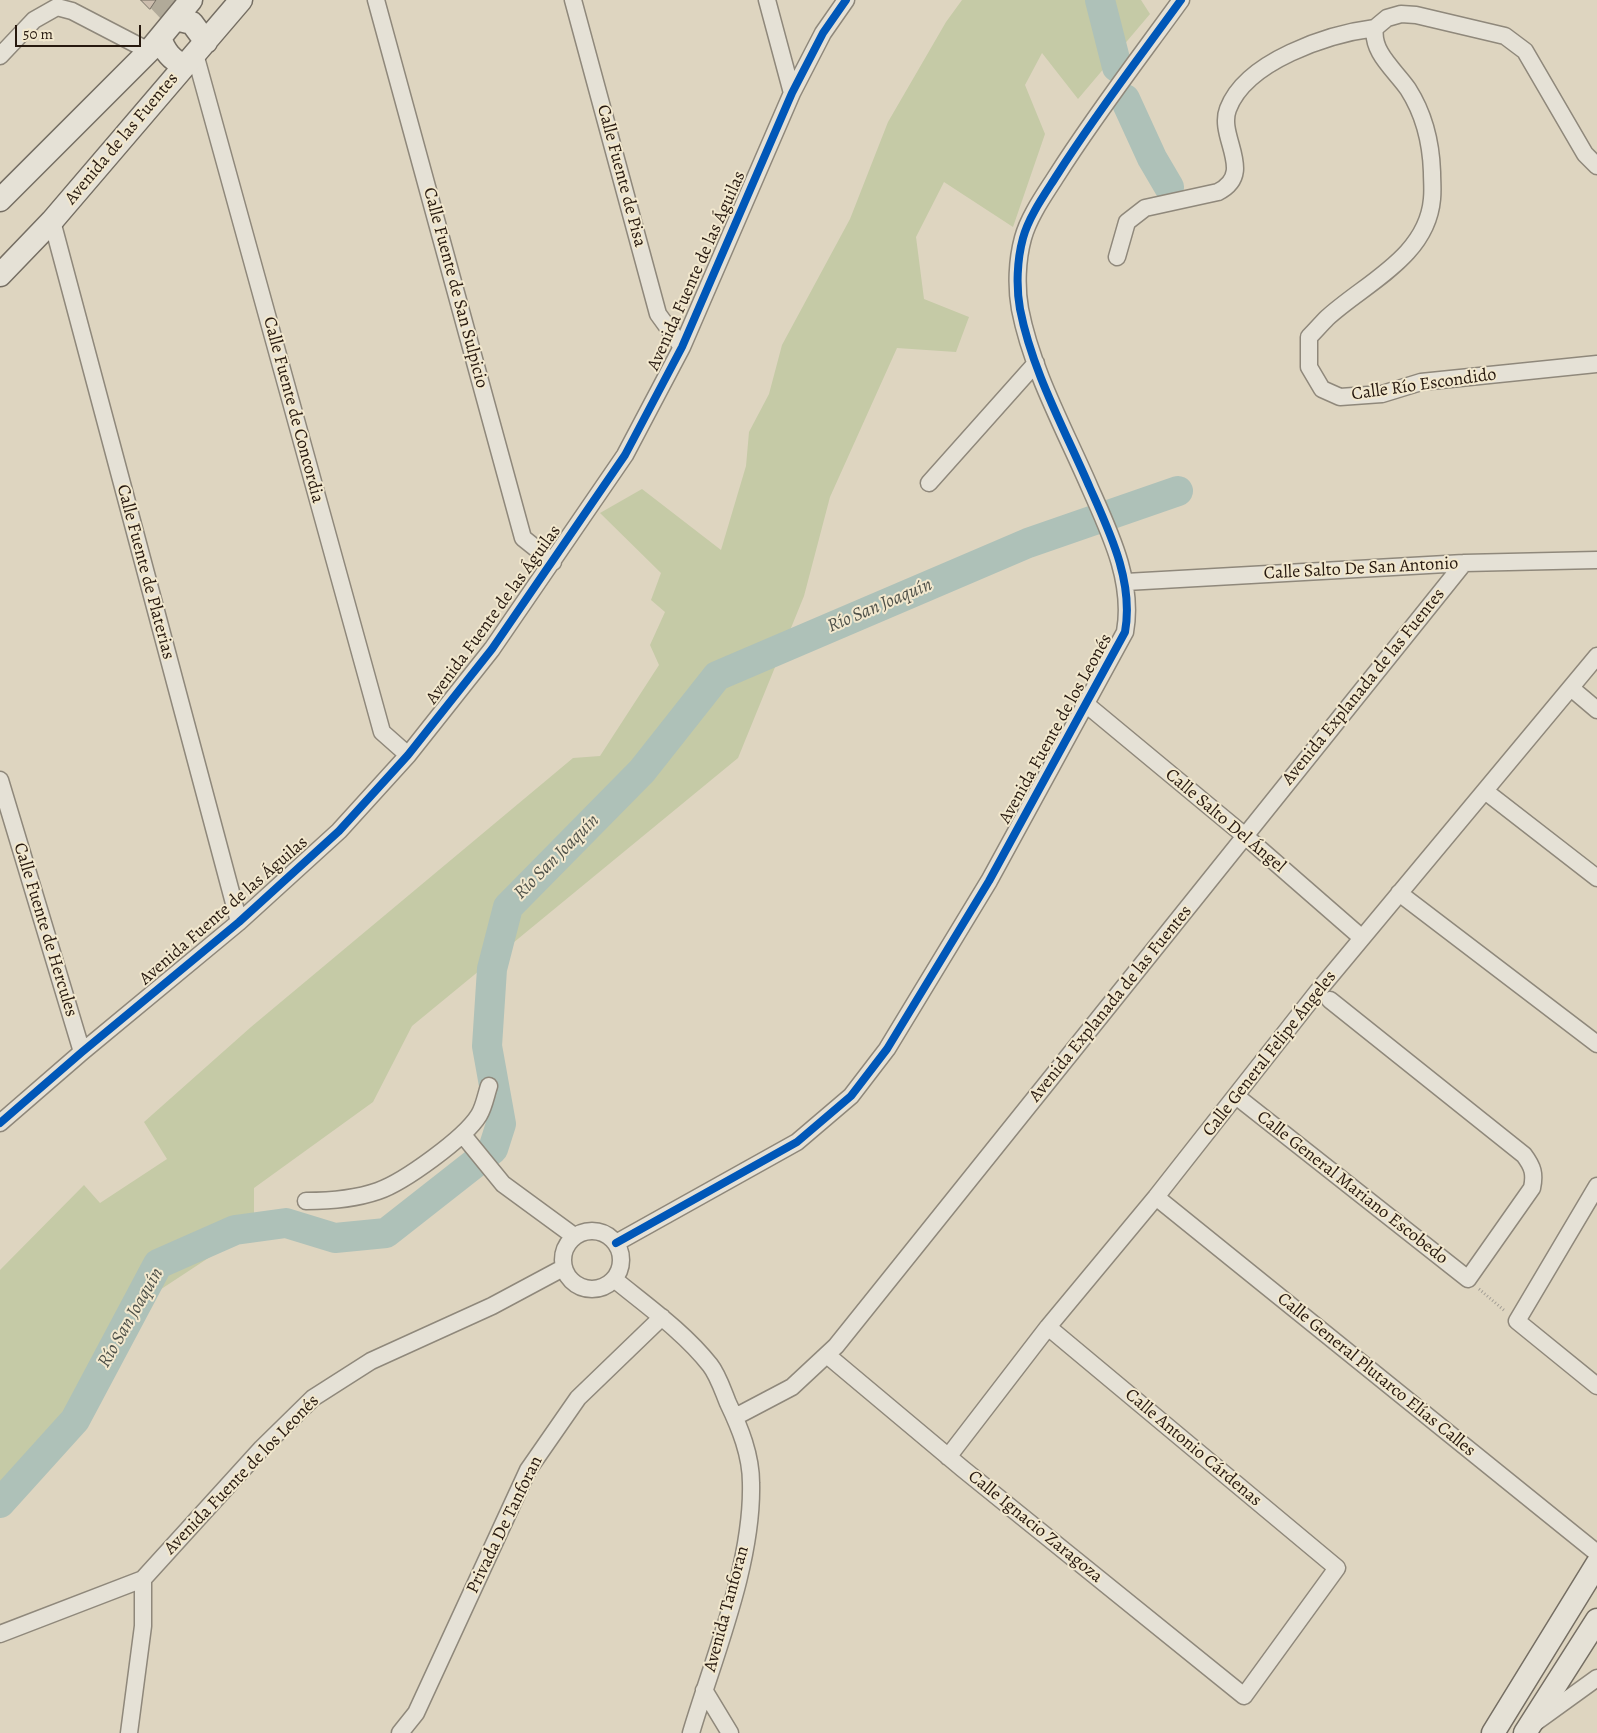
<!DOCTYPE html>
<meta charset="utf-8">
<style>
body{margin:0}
#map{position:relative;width:1597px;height:1733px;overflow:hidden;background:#ded5c0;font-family:Alegreya,serif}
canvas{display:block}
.scale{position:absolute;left:15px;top:25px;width:126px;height:22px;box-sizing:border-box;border:2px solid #27190f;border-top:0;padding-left:6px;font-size:15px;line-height:18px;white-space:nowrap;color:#27190f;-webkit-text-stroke:4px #f2e8ce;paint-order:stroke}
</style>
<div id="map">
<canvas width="1597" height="1733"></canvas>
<div class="scale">50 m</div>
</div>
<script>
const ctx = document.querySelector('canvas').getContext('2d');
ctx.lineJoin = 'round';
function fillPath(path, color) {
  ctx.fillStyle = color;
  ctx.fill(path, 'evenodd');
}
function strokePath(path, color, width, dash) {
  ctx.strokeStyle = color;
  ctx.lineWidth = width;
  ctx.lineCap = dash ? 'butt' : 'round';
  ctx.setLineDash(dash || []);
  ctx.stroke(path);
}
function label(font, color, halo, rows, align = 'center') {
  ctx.font = font + ' Alegreya,serif';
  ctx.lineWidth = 4;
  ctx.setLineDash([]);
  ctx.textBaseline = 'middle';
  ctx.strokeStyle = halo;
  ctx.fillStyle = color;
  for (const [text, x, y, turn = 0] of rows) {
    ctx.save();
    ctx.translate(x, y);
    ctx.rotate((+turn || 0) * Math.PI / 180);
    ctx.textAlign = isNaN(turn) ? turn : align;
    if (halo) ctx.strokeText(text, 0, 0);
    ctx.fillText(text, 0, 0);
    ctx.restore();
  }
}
const green = new Path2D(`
 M 962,0 L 1141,0 L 1150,14 L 1078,99 L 1042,53 L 1025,85 L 1045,134 L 1013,227 L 944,182 L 916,237 L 924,299 L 969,317 L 956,352 L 897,348 L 830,497 L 804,596 L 738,758 L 412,1026 L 373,1102 L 254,1188 L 254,1228 L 140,1303 L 77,1425 L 0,1505 L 0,1270 L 84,1185 L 100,1203 L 167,1159 L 144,1122 L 251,1027 L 573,758 L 600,756 L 659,665 L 650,645 L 665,612 L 651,600 L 661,573 L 600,513 L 642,489 L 721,550 L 746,466 L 749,432 L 769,394 L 782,345 L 850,219 L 888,122 L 946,22 Z`);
const shadow = new Path2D(`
 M 143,0 L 177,0 L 162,20 Z`);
const river = new Path2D(`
 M 1100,0 L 1117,67
 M 1125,99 L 1152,158 L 1169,187
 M 0,1503 L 75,1420 L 158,1264 L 235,1230 L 286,1223 L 335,1238 L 386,1233 L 493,1149 L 501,1124 L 487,1046 L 492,969 L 508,907 L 642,771 L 717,676 L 1028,543 L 1178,491`);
const building = new Path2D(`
 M 141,0 L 156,0 L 150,9 Z`);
const path = new Path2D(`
 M 1479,1289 L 1505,1311`);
const street = new Path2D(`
 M 376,0 L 523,538 L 553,562
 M 573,0 L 658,314 L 682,347
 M 767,0 L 792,93
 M 195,54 L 382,732 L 408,755
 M 0,56 L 34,20 L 57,7 L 72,11 L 149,51
 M 1597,166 L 1585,154 L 1525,51 L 1505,36 L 1416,15 L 1401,14 L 1387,18 L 1375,28 C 1371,52 1395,70 1408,89 C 1424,114 1431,142 1432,172 C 1432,181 1433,190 1432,199 C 1427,257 1365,283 1327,318 C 1321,324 1315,331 1309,337 L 1309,367 L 1322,389 L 1340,397 L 1382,394 L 1421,382 L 1597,364
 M 52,221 L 239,922
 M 1117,257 L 1127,222 L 1145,208 L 1218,192 C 1256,173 1217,137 1228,109 C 1246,61 1328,34 1375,28
 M 929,483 L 1036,363
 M 1126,582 L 1464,563 L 1597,560
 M 1571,688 L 1597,710
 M 1087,705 L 1245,836 L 1362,938
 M 0,780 L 82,1052
 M 1485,791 L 1597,878
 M 1399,893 L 1597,1044
 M 1236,1096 L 1468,1279 L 1532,1188 C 1535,1174 1533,1167 1524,1155 L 1330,1000
 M 0,1123 L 82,1052 L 239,922 L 339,831 L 408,755 L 492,649 L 625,455 L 682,347 L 792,93 L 823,33 L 846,0
 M 463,1135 L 503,1184 L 574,1236
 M 1597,1186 L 1517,1321 L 1597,1386
 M 1156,1197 L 1597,1553
 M 306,1201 C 330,1201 355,1199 378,1191 C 404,1182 465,1138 479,1115 C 484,1107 486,1095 489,1086
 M563 1260a29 29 0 1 1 58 0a29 29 0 1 1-58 0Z
 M 616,1243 L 797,1142 L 851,1096 L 887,1049 L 989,881 L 1125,632 C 1134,582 1110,533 1090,488 C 1065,430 1032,371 1020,309 C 1016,287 1017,260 1023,238 C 1029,216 1045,194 1057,175 C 1095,115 1139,58 1181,0
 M 614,1279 C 647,1306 684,1332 710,1365 C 718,1375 723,1391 728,1403 C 740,1428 751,1455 751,1483 C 753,1564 714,1656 691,1733
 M 827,1355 L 963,1469 L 1244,1696 L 1337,1568 L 1048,1327
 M 735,1417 L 792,1387 L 836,1346 L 1464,563
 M 948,1457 L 1048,1327 L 1156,1197 L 1318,991 L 1597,656
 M 0,1634 L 143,1579 L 262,1448 L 313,1398 L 371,1361 L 492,1306 L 563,1268
 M 704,1690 L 730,1733
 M 1536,1722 L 1597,1678
 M 129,1733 L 143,1626 L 143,1579
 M 400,1733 L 416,1713 L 528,1470 L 578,1398 L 662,1317`);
const secondary = new Path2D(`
 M 176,19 L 192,23 L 206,42
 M 160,38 C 165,52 171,59 184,66
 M 0,200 L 149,51 L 191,0
 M 0,275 L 52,221 L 241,0
 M 1493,1733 L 1597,1564
 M 1525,1733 L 1597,1620`);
const cycleway = new Path2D(`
 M 0,1123 L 82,1052 L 239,922 L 339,831 L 408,755 L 492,649 L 625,455 L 682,347 L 792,93 L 823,33 L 846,0
 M 616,1243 L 797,1142 L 851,1096 L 887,1049 L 989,881 L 1125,632 C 1134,582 1110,533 1090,488 C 1065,430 1032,371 1020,309 C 1016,287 1017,260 1023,238 C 1029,216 1045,194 1057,175 C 1095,115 1139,58 1181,0`);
const streetNames = [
 ["Avenida de las Fuentes",122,139,-50],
 ["Calle Fuente de Pisa",621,176,75],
 ["Avenida Fuente de las Águilas",697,271,-66],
 ["Calle Fuente de San Sulpicio",455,288,75],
 ["Calle Río Escondido",1424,385,-8],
 ["Calle Fuente de Concordia",293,410,75],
 ["Calle Salto De San Antonio",1361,569,-3],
 ["Calle Fuente de Platerias",145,572,75],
 ["Avenida Fuente de las Águilas",494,615,-54],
 ["Avenida Explanada de las Fuentes",1364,687,-51],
 ["Avenida Fuente de los Leonés",1056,729,-61],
 ["Calle Salto Del Ángel",1225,821,40],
 ["Avenida Fuente de las Águilas",224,911,-41],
 ["Calle Fuente de Hercules",45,930,73],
 ["Avenida Explanada de las Fuentes",1111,1004,-51],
 ["Calle General Felipe Ángeles",1270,1054,-52],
 ["Calle General Mariano Escobedo",1352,1188,38],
 ["Calle General Plutarco Elías Calles",1376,1375,39],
 ["Calle Antonio Cárdenas",1193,1448,40],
 ["Avenida Fuente de los Leonés",242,1475,-46],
 ["Privada De Tanforan",505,1525,-64],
 ["Calle Ignacio Zaragoza",1035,1527,39],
 ["Avenida Tanforan",727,1609,-75]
];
const waterNames = [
 ["Río San Joaquín",880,606,-23],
 ["Río San Joaquín",557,857,-45],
 ["Río San Joaquín",131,1318,-60]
];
fillPath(green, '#c5caa6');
fillPath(shadow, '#0003');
strokePath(river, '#aec1b8', 30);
fillPath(building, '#ccbdad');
strokePath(building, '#756e63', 1);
strokePath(street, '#8f887b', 19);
strokePath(secondary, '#756e63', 25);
strokePath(path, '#a29d94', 3, [1, 2.5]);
strokePath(street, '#e5e1d6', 16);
strokePath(secondary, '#e5e1d6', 22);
strokePath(cycleway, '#0057b8', 8);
label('18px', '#27190f', '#f2e8ce', streetNames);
label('italic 19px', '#4f5149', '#f2e8ce', waterNames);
</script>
